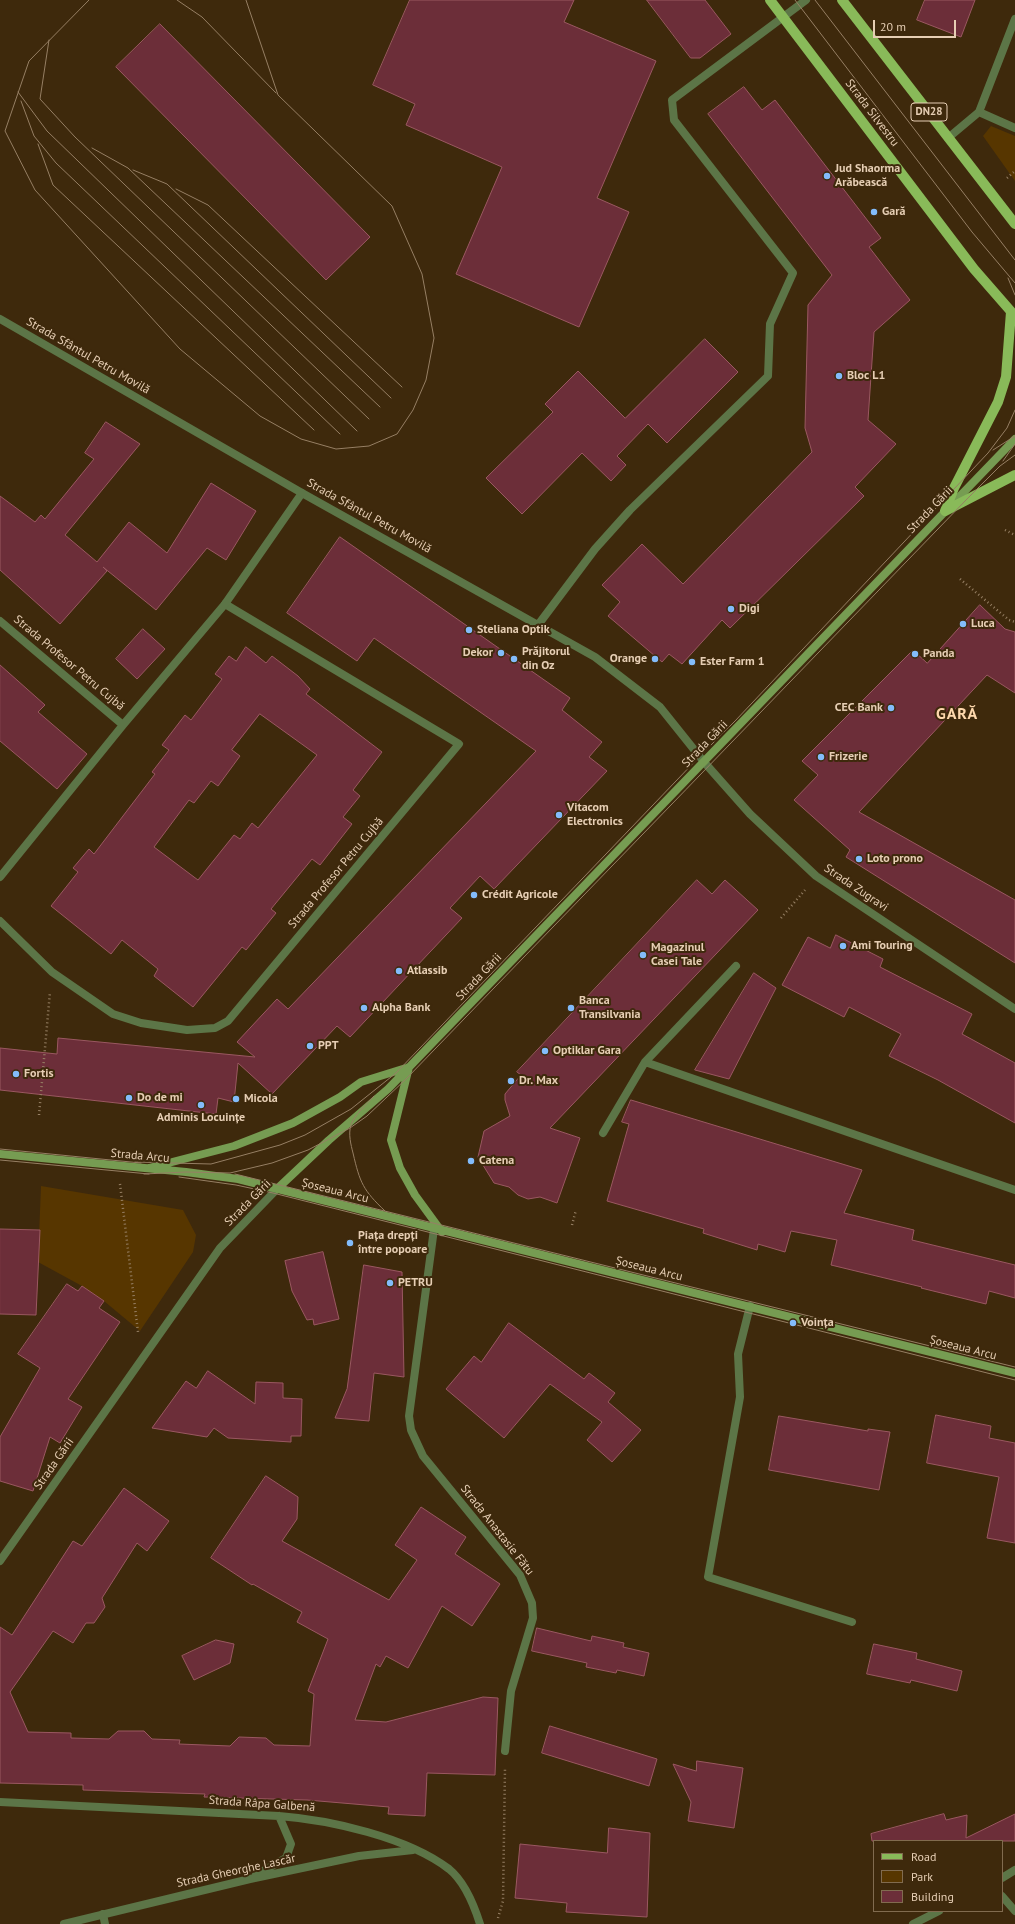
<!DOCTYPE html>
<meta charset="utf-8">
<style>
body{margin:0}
#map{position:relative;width:1015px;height:1924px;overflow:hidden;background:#3e290c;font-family:"PT Sans",sans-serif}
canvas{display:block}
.legend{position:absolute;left:873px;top:1840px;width:130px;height:72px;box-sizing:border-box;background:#3e290c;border:1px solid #816b4f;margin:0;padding:5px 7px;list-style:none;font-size:12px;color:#e6ceb4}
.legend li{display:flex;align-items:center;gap:8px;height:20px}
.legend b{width:20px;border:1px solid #816b4f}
.scale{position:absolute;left:873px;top:20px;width:83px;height:18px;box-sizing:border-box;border:2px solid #e6ceb4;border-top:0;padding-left:5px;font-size:12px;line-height:14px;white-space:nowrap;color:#e6ceb4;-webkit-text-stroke:3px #3e290c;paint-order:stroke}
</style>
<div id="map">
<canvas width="1015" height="1924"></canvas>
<ul class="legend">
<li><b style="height:5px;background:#89ba59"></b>Road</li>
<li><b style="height:11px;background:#573600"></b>Park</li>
<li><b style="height:11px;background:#6c2e39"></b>Building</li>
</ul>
<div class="scale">20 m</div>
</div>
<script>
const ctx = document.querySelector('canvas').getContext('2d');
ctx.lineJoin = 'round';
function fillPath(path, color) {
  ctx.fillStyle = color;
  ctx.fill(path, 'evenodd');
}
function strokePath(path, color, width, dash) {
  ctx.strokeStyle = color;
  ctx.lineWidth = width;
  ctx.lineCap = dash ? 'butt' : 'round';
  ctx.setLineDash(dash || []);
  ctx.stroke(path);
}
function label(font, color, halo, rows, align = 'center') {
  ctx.font = font + ' "PT Sans",sans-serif';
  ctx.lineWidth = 4;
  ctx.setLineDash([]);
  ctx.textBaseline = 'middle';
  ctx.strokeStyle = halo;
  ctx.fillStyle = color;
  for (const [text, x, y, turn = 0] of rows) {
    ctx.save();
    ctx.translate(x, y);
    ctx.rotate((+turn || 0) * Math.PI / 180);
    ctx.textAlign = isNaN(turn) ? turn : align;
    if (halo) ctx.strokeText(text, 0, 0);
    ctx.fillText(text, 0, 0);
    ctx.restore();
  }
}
const green = new Path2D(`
 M 991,126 L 1015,136 L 1015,181 L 983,136 Z
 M 41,1186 L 183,1210 L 196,1235 L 193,1252 L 140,1331 L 104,1301 L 82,1286 L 38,1262 Z`);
const building = new Path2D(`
 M 410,0 L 574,0 L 564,22 L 656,61 L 597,198 L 629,212 L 579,327 L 456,274 L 502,167 L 406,125 L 415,104 L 373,85 Z
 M 647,0 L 705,0 L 731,34 L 700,58 L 691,58 Z
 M 925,0 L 975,0 L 961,37 L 917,20 Z
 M 160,24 L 370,237 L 326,280 L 116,67 Z
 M 744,87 L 762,110 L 775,100 L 881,238 L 869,247 L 910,300 L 874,332 L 868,420 L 896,444 L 855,487 L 864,496 L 730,628 L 722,620 L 682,664 L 669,654 L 662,662 L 608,616 L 620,602 L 602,585 L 642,544 L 683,584 L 812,452 L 805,428 L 808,305 L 832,275 L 708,114 Z
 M 705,339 L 738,372 L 667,443 L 648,424 L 617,456 L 626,465 L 611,481 L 582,453 L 522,514 L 486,478 L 553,412 L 545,404 L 578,371 L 625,418 Z
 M 106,422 L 140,444 L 65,535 L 97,562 L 129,522 L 167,553 L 211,483 L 256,511 L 226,560 L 207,548 L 156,610 L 103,567 L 107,571 L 60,624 L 0,570 L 0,496 L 35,522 L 41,515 L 45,519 L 94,459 L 85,453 Z
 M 340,537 L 570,698 L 562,710 L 602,742 L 589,757 L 607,771 L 494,889 L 480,876 L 450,908 L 462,918 L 350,1037 L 337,1026 L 272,1094 L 238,1063 L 234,1102 L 218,1098 L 216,1114 L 0,1090 L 0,1048 L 57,1054 L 58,1038 L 255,1057 L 237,1042 L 277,999 L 288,1009 L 536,751 L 374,638 L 357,661 L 287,613 Z
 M 980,605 L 1005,629 L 1015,632 L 1015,693 L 987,675 L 859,812 L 1015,900 L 1015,963 L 846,857 L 850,850 L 794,800 L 818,775 L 802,761 L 913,650 L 927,663 Z
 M 143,629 L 165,649 L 137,679 L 116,659 Z
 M 246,647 L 266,663 L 272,656 L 298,676 L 310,689 L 306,694 L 382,752 L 353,790 L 360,796 L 343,817 L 352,824 L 320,865 L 312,859 L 271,909 L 276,913 L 246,950 L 242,947 L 193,1007 L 154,976 L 158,969 L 122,940 L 111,954 L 51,906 L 78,872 L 73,868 L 89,849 L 94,854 L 155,774 L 152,772 L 169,750 L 162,745 L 185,715 L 191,720 L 222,679 L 215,674 L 229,656 L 236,661 ZM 260,714 L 317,755 L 258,828 L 252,823 L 240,839 L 234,835 L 198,880 L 154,847 L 189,800 L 194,803 L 211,781 L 218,786 L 240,756 L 232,750 Z
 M 0,665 L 45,705 L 38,712 L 87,754 L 57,789 L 0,741 Z
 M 697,880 L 712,894 L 725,880 L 758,910 L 550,1128 L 580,1138 L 557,1203 L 540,1197 L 528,1199 L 518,1195 L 509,1187 L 494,1183 L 478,1157 L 484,1131 L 510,1116 L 505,1100 L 505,1094 L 521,1075 L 517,1072 Z
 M 836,935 L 883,959 L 880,967 L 972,1014 L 962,1034 L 1015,1063 L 1015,1123 L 938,1080 L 889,1056 L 901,1034 L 849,1007 L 844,1017 L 782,985 L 808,937 L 830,948 Z
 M 754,973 L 776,988 L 729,1079 L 695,1070 Z
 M 631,1100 L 862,1170 L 844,1213 L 914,1230 L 912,1240 L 1015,1265 L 1015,1298 L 989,1291 L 986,1304 L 921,1288 L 922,1287 L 831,1265 L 837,1240 L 791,1231 L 785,1252 L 758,1244 L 757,1250 L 703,1233 L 704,1229 L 607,1201 L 629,1124 L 622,1122 Z
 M 0,1229 L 40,1230 L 36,1315 L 0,1314 Z
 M 323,1252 L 339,1319 L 314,1325 L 313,1319 L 307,1320 L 292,1291 L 285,1261 Z
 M 364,1265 L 402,1272 L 404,1377 L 374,1373 L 369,1421 L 335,1418 L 347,1389 Z
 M 67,1284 L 78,1291 L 82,1286 L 104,1301 L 99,1308 L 120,1322 L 68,1399 L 82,1407 L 60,1443 L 50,1437 L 33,1491 L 0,1481 L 0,1437 L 40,1368 L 18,1354 Z
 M 509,1323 L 584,1379 L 589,1373 L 615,1393 L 608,1402 L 641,1430 L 612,1462 L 587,1440 L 602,1422 L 550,1384 L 504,1438 L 446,1389 L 474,1356 L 481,1362 Z
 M 208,1371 L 255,1404 L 256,1382 L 283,1383 L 283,1398 L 302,1399 L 301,1436 L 291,1436 L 291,1442 L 228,1438 L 214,1428 L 207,1437 L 152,1428 L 186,1381 L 196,1388 Z
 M 936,1415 L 991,1426 L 989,1438 L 1015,1443 L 1015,1543 L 987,1538 L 999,1477 L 927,1463 Z
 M 779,1416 L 868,1431 L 868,1429 L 890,1432 L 879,1490 L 769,1470 Z
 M 266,1476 L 298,1497 L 297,1519 L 282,1541 L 389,1600 L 417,1560 L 395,1545 L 421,1507 L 466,1537 L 455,1554 L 500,1584 L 472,1626 L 442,1606 L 408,1668 L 386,1656 L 380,1667 L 376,1664 L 355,1720 L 386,1722 L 483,1697 L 498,1698 L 495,1775 L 427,1773 L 425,1816 L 388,1814 L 389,1807 L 307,1800 L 204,1797 L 205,1794 L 83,1790 L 83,1785 L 0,1783 L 0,1627 L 12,1635 L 73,1541 L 82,1546 L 124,1488 L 169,1521 L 147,1551 L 137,1543 L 102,1598 L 105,1607 L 94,1623 L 86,1623 L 73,1643 L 53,1631 L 10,1692 L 28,1732 L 71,1733 L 71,1738 L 109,1739 L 118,1731 L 144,1731 L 152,1739 L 180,1740 L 179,1744 L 230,1746 L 239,1737 L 266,1738 L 274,1745 L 310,1746 L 314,1694 L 308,1691 L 328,1639 L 297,1622 L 302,1612 L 253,1584 L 252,1585 L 211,1558 Z
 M 537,1628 L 591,1641 L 592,1636 L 624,1643 L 623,1647 L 649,1653 L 644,1676 L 617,1670 L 616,1673 L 586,1667 L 587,1663 L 532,1651 Z
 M 216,1640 L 234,1644 L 230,1663 L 194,1680 L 182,1656 Z
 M 874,1644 L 917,1653 L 916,1659 L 962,1671 L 957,1691 L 911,1680 L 910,1683 L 867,1674 Z
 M 550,1726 L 657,1759 L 649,1786 L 542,1753 Z
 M 697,1761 L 743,1768 L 734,1828 L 688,1821 L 691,1802 L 673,1764 L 696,1771 Z
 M 944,1814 L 946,1820 L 967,1815 L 966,1838 L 1015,1814 L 1015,1841 L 872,1841 L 871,1834 Z
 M 609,1828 L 650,1833 L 647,1917 L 566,1912 L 567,1903 L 515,1898 L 520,1844 L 607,1853 Z`);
const path = new Path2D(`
 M 1007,178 L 1015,171
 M 1005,530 L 1015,535
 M 960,579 L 1009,620 L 1015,622
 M 781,918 L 805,890
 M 39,1115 L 50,992
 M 120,1184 L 138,1332
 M 572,1225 L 576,1210
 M 498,1918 L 503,1901 L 505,1768`);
const service = new Path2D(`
 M 979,112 L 1015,128
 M 948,138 L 979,112 L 1015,19
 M 538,625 L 595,549 L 630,510 L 768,376 L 770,324 L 793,273 L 674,120 L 672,100 L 806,0
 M 0,921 L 52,972 L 113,1014 L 141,1023 L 187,1030 L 215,1028 L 228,1021 L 459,744 L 225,604
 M 645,1062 L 1015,1190
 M 603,1133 L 645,1062 L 736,966
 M 750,1306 L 738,1354 L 740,1397 L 708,1577 L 852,1622
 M 103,1914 L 105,1924`);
const minor = new Path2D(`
 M 0,621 L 123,725
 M 704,762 L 750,814 L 816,876 L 1015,1009
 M 0,877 L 123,725 L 225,604 L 302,493
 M 434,1229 L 409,1416 L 411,1430 L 423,1456 L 520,1575 L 532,1603 L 533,1618 L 511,1691 L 505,1751
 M 1002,1878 L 1015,1870
 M 1002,1896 L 1015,1911
 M 913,1924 L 939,1911`);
const tertiary = new Path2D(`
 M 0,319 L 302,493 L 595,657 L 660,707 L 704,762
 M 0,1561 L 220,1248 L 277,1189
 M 0,1802 L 279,1816 C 330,1820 407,1837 449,1869 C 465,1882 474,1905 480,1924
 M 256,1875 L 286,1858 L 291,1844 L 279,1816
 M 64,1924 L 250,1879 L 359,1856 L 413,1850`);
const secondary = new Path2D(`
 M 409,1067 L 391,1140 L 400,1168 L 415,1195 L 442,1232
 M 0,1154 L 186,1172 L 238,1179 L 1015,1373
 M 149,1168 L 234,1146 L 293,1123 L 340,1097 L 361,1082 L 406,1068
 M 277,1189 L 329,1140 L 388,1089 L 1015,439`);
const primary = new Path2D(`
 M 770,0 L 974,269 L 1015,316
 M 842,0 L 1015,224
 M 945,511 L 954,488 L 998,402 L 1006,377 L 1011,312
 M 945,511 L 1015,475`);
const tram = new Path2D(`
 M 89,0 L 29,61 L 5,131 L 35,190 L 180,349 L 260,416 L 301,439 L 336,449 L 369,446 L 397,434 L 413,410 L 426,380 L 434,338 L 422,274 L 392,206 L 278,95 L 246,0
 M 177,0 L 202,17 L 276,93
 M 795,0 L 972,232 L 1015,283
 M 815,0 L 1015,260
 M 49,40 L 40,99 L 75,137 L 369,419
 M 18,92 L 47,131 L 357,431
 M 21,101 L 34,136 L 56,163 L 340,434
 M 38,144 L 53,185 L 314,430
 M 92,148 L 128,168 L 380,407
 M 133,170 L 167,184 L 391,398
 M 176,189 L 208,205 L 402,387
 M 1008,278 L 1015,295
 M 993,450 L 1015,436
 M 1003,461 L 1015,444
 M 374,1096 C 366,1105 355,1114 351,1125 C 348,1134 351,1145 353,1153 C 360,1183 363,1190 385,1211
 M 0,1149 L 141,1163
 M 0,1160 L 149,1174
 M 135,1162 L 211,1164 L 280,1145 L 305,1135 L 351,1109 L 396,1073 L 699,757 L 735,721 L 988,453 L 1007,428 L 1015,410
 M 144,1174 L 186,1172 L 230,1173 L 272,1163 L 308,1150 L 350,1128 L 367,1116 L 406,1079 L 966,500 L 1000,466 L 1015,455
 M 235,1174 L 1015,1367
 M 179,1177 L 236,1185 L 273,1193 L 1015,1380`);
const markers = [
 [827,176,4,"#83bcfb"],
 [874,212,4,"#83bcfb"],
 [839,376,4,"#83bcfb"],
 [731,609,4,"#83bcfb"],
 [963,624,4,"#83bcfb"],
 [469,630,4,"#83bcfb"],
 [501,653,4,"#83bcfb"],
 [915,654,4,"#83bcfb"],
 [514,659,4,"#83bcfb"],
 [655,659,4,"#83bcfb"],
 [692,662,4,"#83bcfb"],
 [891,708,4,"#83bcfb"],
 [821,757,4,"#83bcfb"],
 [559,815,4,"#83bcfb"],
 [859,859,4,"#83bcfb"],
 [474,895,4,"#83bcfb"],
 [843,946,4,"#83bcfb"],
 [643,955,4,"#83bcfb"],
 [399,971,4,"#83bcfb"],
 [364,1008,4,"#83bcfb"],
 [571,1008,4,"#83bcfb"],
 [310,1046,4,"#83bcfb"],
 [545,1051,4,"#83bcfb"],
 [16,1074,4,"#83bcfb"],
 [511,1081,4,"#83bcfb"],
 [129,1098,4,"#83bcfb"],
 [236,1099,4,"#83bcfb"],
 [201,1105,4,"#83bcfb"],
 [471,1161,4,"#83bcfb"],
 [350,1243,4,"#83bcfb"],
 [390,1283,4,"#83bcfb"],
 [793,1323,4,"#83bcfb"]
];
const shields = [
 [929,112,36]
];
const shieldNames = [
 ["DN28",929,112]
];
const streetNames = [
 ["Strada Silvestru",872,113,53],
 ["Strada Sfântul Petru Movilă",88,356,30],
 ["Strada Gării",930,510,-46],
 ["Strada Sfântul Petru Movilă",369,516,29],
 ["Strada Profesor Petru Cujbă",69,663,40],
 ["Strada Gării",705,744,-46],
 ["Strada Profesor Petru Cujbă",336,873,-50],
 ["Strada Zugravi",856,888,34],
 ["Strada Gării",479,977,-46],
 ["Strada Arcu",140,1156,5],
 ["Șoseaua Arcu",335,1191,14],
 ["Strada Gării",248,1203,-45],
 ["Șoseaua Arcu",649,1269,14],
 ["Șoseaua Arcu",963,1348,14],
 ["Strada Gării",54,1464,-55],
 ["Strada Anastasie Fătu",497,1530,52],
 ["Strada Râpa Galbenă",262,1804,4],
 ["Strada Gheorghe Lascăr",236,1871,-12]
];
const poiNames = [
 ["Jud Shaorma",835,169],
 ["Arăbească",835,183],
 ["Gară",882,212],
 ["Bloc L1",847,376],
 ["Digi",739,609],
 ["Luca",971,624],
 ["Steliana Optik",477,630],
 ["Prăjitorul",522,652],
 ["din Oz",522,666],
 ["Dekor",493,653,"right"],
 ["Panda",923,654],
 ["Orange",647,659,"right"],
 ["Ester Farm 1",700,662],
 ["CEC Bank",883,708,"right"],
 ["Frizerie",829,757],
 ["Vitacom",567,808],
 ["Electronics",567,822],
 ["Loto prono",867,859],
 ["Crédit Agricole",482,895],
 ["Ami Touring",851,946],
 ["Magazinul",651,948],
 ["Casei Tale",651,962],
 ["Atlassib",407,971],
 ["Banca",579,1001],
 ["Transilvania",579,1015],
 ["Alpha Bank",372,1008],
 ["PPT",318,1046],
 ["Optiklar Gara",553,1051],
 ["Fortis",24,1074],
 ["Dr. Max",519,1081],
 ["Do de mi",137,1098],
 ["Micola",244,1099],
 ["Adminis Locuințe",201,1118,"center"],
 ["Catena",479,1161],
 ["Piața drepți",358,1236],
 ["între popoare",358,1250],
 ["PETRU",398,1283],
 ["Voința",801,1323]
];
const districtNames = [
 ["GARĂ",957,714]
];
fillPath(green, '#573600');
fillPath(building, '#6c2e39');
strokePath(building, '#9a5861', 1);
strokePath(path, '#978065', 2.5, [1, 3]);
strokePath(service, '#5c7547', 8);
strokePath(minor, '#5c7547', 8);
strokePath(tertiary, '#5c7547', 8);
strokePath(secondary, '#769c52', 8);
strokePath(primary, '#89ba59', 10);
strokePath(tram, '#967f64', 1);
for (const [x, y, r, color] of markers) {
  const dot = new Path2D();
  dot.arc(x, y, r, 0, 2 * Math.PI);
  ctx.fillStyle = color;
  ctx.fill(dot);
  strokePath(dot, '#3e290c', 1.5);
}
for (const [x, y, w] of shields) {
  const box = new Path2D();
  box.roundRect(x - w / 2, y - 9, w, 18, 3);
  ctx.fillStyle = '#3e290c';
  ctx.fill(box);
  strokePath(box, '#e6ceb4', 1);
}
label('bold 11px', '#e6ceb4', null, shieldNames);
label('12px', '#e6ceb4', '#3e290c', streetNames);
label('bold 12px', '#e6ceb4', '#3e290c', poiNames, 'left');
ctx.letterSpacing = '1px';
label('bold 16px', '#fed8ac', '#3e290c', districtNames);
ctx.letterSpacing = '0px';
</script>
